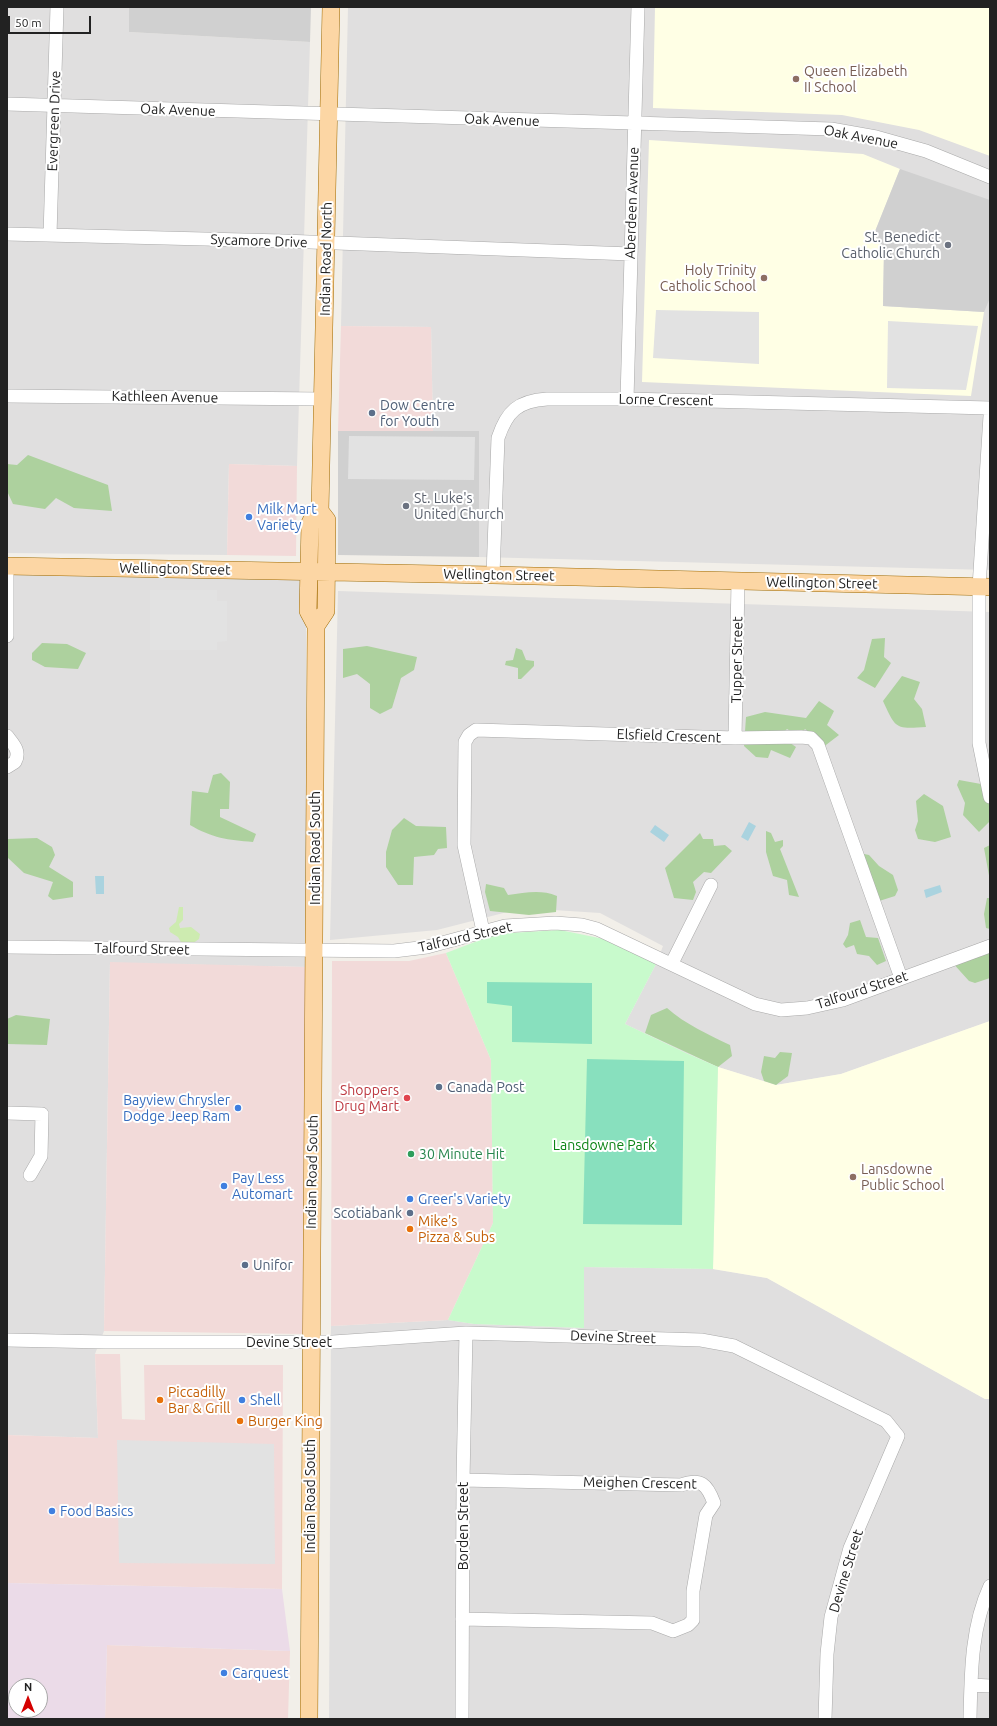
<!DOCTYPE html>
<style>
body{margin:0}
#map{position:relative;width:997px;height:1726px;overflow:hidden;background:#f2efe9;font-family:Ubuntu,sans-serif}
canvas{display:block}
.frame{position:absolute;inset:0;border:8px solid #222;pointer-events:none}
.north{position:absolute;left:8px;top:1678px;width:40px;height:40px;box-sizing:border-box;background:#fff;border:1px solid #a7a7a7;border-radius:50%;rotate:0deg;font-size:11px;font-weight:700;line-height:16px;text-align:center;color:#222}
.north::after{content:'';display:block;margin:auto;width:14px;height:18px;background:#d40000;clip-path:polygon(50% 0,100% 100%,50% 72%,0 100%)}
.scale{position:absolute;left:8px;top:16px;width:83px;height:18px;box-sizing:border-box;border:2px solid #222;border-top:0;padding-left:5px;font-size:12px;line-height:14px;white-space:nowrap;color:#222;-webkit-text-stroke:3px #fff;paint-order:stroke}
</style>
<div id="map">
<canvas width="997" height="1726"></canvas>
<div class="frame"></div>
<div class="north">N</div>
<div class="scale">50 m</div>
</div>
<script>
const ctx = document.querySelector('canvas').getContext('2d');
ctx.lineJoin = 'round';
function fillPath(path, color) {
  ctx.fillStyle = color;
  ctx.fill(path, 'evenodd');
}
function strokePath(path, color, width, dash) {
  ctx.strokeStyle = color;
  ctx.lineWidth = width;
  ctx.lineCap = dash ? 'butt' : 'round';
  ctx.setLineDash(dash || []);
  ctx.stroke(path);
}
function label(font, color, halo, rows, align = 'center') {
  ctx.font = font + ' Ubuntu,sans-serif';
  ctx.lineWidth = 4;
  ctx.setLineDash([]);
  ctx.textBaseline = 'middle';
  ctx.strokeStyle = halo;
  ctx.fillStyle = color;
  for (const [text, x, y, turn = 0] of rows) {
    ctx.save();
    ctx.translate(x, y);
    ctx.rotate((+turn || 0) * Math.PI / 180);
    ctx.textAlign = isNaN(turn) ? turn : align;
    if (halo) ctx.strokeText(text, 0, 0);
    ctx.fillText(text, 0, 0);
    ctx.restore();
  }
}
const residential = new Path2D(`
 M 7,7 L 129,7 L 129,32 L 310,42 L 297,466 L 229,464 L 227,555 L 7,553 Z
 M 348,7 L 990,7 L 990,570 L 479,557 L 479,432 L 433,431 L 431,327 L 341,326 Z
 M 7,571 L 306,575 L 306,967 L 110,963 L 104,1331 L 95,1354 L 98,1438 L 7,1435 Z
 M 338,591 L 990,612 L 990,1021 L 841,1074 L 776,1085 L 718,1067 L 686,1053 L 625,1024 L 656,964 L 663,946 L 600,913 L 523,908 L 437,930 L 330,940 Z
 M 583,1267 L 713,1269 L 767,1278 L 985,1399 L 990,1399 L 990,1719 L 329,1719 L 331,1326 L 448,1320 L 474,1324 L 584,1328 Z`);
const commercial = new Path2D(`
 M 341,326 L 431,327 L 433,431 L 338,431 Z
 M 229,464 L 297,466 L 296,556 L 227,555 Z
 M 446,953 L 491,1060 L 493,1223 L 448,1320 L 331,1326 L 332,961 L 409,961 Z
 M 110,962 L 306,967 L 304,1334 L 104,1331 Z
 M 95,1354 L 120,1354 L 122,1419 L 145,1420 L 144,1365 L 283,1365 L 282,1589 L 7,1583 L 7,1435 L 98,1438 Z
 M 107,1645 L 290,1651 L 288,1719 L 105,1719 Z`);
const industrial = new Path2D(`
 M 7,1583 L 282,1589 L 290,1651 L 107,1645 L 105,1719 L 7,1719 ZM 16,1686 L 40,1686 L 40,1710 L 16,1710 Z`);
const education = new Path2D(`
 M 655,7 L 990,7 L 990,156 L 919,130 L 842,115 L 653,108 Z
 M 649,140 L 863,154 L 900,169 L 874,234 L 884,250 L 883,306 L 984,312 L 971,396 L 642,382 Z
 M 990,1021 L 990,1399 L 985,1399 L 767,1278 L 713,1269 L 718,1067 L 776,1085 L 841,1074 Z`);
const religious = new Path2D(`
 M 129,7 L 311,7 L 310,42 L 129,32 Z
 M 900,169 L 990,200 L 990,298 L 984,312 L 883,306 L 884,250 L 874,234 Z
 M 338,431 L 479,431 L 479,557 L 338,555 Z`);
const grass = new Path2D(`
 M 179,907 L 183,907 L 183,920 L 179,924 L 180,928 L 191,927 L 200,934 L 199,939 L 189,946 L 182,944 L 178,937 L 170,932 L 169,928 L 176,922 Z`);
const forest = new Path2D(`
 M 28,455 L 108,485 L 112,511 L 74,508 L 56,498 L 45,509 L 13,504 L 7,491 L 7,464 L 17,465 Z
 M 885,638 L 884,657 L 891,663 L 875,688 L 857,678 L 864,670 L 872,639 Z
 M 42,643 L 67,644 L 86,653 L 78,669 L 45,667 L 32,660 L 32,653 Z
 M 367,646 L 417,657 L 414,670 L 401,678 L 392,708 L 380,714 L 370,708 L 370,684 L 357,674 L 343,678 L 343,649 Z
 M 516,648 L 522,650 L 526,660 L 534,661 L 534,666 L 521,679 L 518,679 L 518,668 L 505,665 L 506,661 L 513,660 Z
 M 902,676 L 920,682 L 914,699 L 922,709 L 926,727 C 895,729 896,729 883,701 Z
 M 819,701 L 834,711 L 827,725 L 839,735 L 822,748 L 817,739 L 805,729 L 801,734 L 794,733 L 787,729 L 780,736 L 796,747 L 790,758 L 771,750 L 768,758 L 756,757 L 744,746 L 746,717 L 765,712 L 806,718 Z
 M 221,773 L 230,782 L 229,809 L 220,809 L 220,817 L 256,834 L 253,842 C 228,840 212,838 190,825 L 192,791 L 208,793 L 213,775 Z
 M 959,780 L 981,784 L 990,806 L 990,821 L 979,832 L 963,815 L 965,803 L 957,785 Z
 M 924,794 L 943,806 L 951,837 L 935,842 L 918,839 L 915,830 L 918,821 L 916,801 Z
 M 404,818 L 416,826 L 446,827 L 447,848 L 438,849 L 434,855 L 414,857 L 413,885 L 398,885 L 386,867 L 386,852 L 392,830 Z
 M 766,831 L 771,833 L 775,842 L 783,840 L 783,846 L 780,849 L 799,897 L 789,895 L 787,880 L 773,876 L 766,852 Z
 M 700,833 L 703,839 L 713,839 L 714,846 L 725,845 L 732,851 L 711,873 L 704,872 L 693,882 L 696,892 L 693,900 L 674,898 L 665,868 Z
 M 37,838 L 52,847 L 55,855 L 49,867 L 73,882 L 73,897 L 53,900 L 48,896 L 53,882 L 24,873 L 7,857 L 8,839 Z
 M 990,845 L 990,881 L 984,848 Z
 M 859,853 L 869,855 L 879,866 L 893,875 L 898,890 L 895,896 L 876,902 Z
 M 486,884 L 504,888 L 508,895 C 525,893 540,889 557,896 L 556,912 L 529,915 L 490,911 L 485,892 Z
 M 987,898 L 990,898 L 990,929 L 986,928 L 984,914 Z
 M 860,920 L 866,937 L 878,938 L 886,961 L 877,965 L 869,956 L 857,954 L 854,945 L 846,948 L 843,944 L 848,935 L 850,923 Z
 M 990,947 L 990,978 L 975,983 L 969,981 L 951,961 Z
 M 667,1008 C 685,1024 709,1035 730,1045 L 732,1056 L 718,1067 L 645,1033 L 651,1015 Z
 M 16,1015 L 50,1019 L 47,1045 L 7,1044 L 7,1019 Z
 M 780,1052 L 792,1053 L 788,1076 L 776,1085 L 764,1081 L 761,1072 L 764,1056 L 775,1058 Z`);
const park = new Path2D(`
 M 560,930 L 604,939 L 656,964 L 625,1024 L 686,1053 L 718,1067 L 713,1269 L 584,1267 L 584,1328 L 474,1324 L 448,1320 L 493,1223 L 491,1060 L 446,953 L 488,937 L 510,933 Z`);
const pitch = new Path2D(`
 M 487,982 L 592,983 L 592,1044 L 512,1042 L 512,1006 L 487,1003 Z
 M 587,1059 L 684,1061 L 682,1225 L 583,1224 Z`);
const parking = new Path2D(`
 M 656,310 L 759,312 L 759,364 L 653,358 Z
 M 888,321 L 978,326 L 966,390 L 887,388 Z
 M 349,436 L 475,437 L 474,480 L 348,479 Z
 M 150,590 L 217,590 L 217,601 L 227,601 L 227,641 L 217,642 L 217,650 L 150,650 Z
 M 117,1440 L 274,1444 L 275,1564 L 119,1563 Z`);
const water = new Path2D(`
 M 749,822 L 756,826 L 748,841 L 741,837 Z
 M 655,825 L 669,835 L 664,842 L 650,832 Z
 M 95,876 L 104,876 L 104,894 L 96,894 Z
 M 940,885 L 942,892 L 926,898 L 924,890 Z`);
const minor = new Path2D(`
 M 7,104 L 831,129 L 876,137 L 926,151 L 990,177
 M 7,234 L 283,241 L 631,254
 M 50,235 L 57,7
 M 7,396 L 323,399
 M 627,399 L 638,7
 M 990,416 L 979,587 L 979,743 L 990,797
 M 493,575 L 498,438 C 507,411 518,401 547,399 L 627,399 L 990,408
 M 7,636 L 7,566
 M 7,736 C 13,744 21,751 15,762 L 7,767
 M 735,738 L 738,581
 M 483,931 L 464,845 L 465,742 L 469,735 L 476,730 L 735,738 L 801,737 L 811,738 L 818,745 L 901,978
 M 7,947 L 394,951 L 427,947 L 505,926 L 555,923 L 582,925 L 597,929 L 755,1004 L 781,1010 L 807,1008 L 843,1000 L 990,946
 M 672,963 L 711,885
 M 7,1113 L 42,1114 L 41,1156 L 30,1175
 M 7,1340 L 106,1342 L 333,1342 L 466,1333 L 701,1340 L 734,1346 L 886,1421 L 898,1436 L 850,1548 L 831,1617 L 827,1654 L 825,1719
 M 462,1619 L 652,1623 L 673,1631 L 688,1625 L 693,1620 L 693,1591 L 706,1515 L 714,1503 C 707,1484 701,1478 681,1485 L 463,1480
 M 971,1685 L 990,1686
 M 462,1719 L 463,1480 L 466,1333
 M 970,1719 C 971,1674 971,1627 990,1586`);
const major = new Path2D(`
 M 7,566 L 493,575 L 990,587
 M 316,626 L 326,611 L 327,520 L 320,511 L 331,7
 M 309,1719 L 316,626 L 308,611 L 310,523 L 313,517 L 320,511`);
const markers = [
 [796,79,4,"#8d6e63"],
 [948,245,4,"#6b7280"],
 [764,278,4,"#8d6e63"],
 [372,413,4,"#5c6f8a"],
 [406,506,4,"#6b7280"],
 [249,517,4,"#3f7fe0"],
 [439,1087,4,"#5c6f8a"],
 [407,1098,4,"#e0444e"],
 [238,1108,4,"#3f7fe0"],
 [411,1154,4,"#2e9e5b"],
 [853,1177,4,"#8d6e63"],
 [224,1186,4,"#3f7fe0"],
 [410,1199,4,"#3f7fe0"],
 [410,1213,4,"#5c6f8a"],
 [410,1229,4,"#e8710a"],
 [245,1265,4,"#5c6f8a"],
 [160,1400,4,"#e8710a"],
 [242,1400,4,"#3f7fe0"],
 [240,1421,4,"#e8710a"],
 [52,1511,4,"#3f7fe0"],
 [224,1673,4,"#3f7fe0"]
];
const educationNames = [
 ["Queen Elizabeth",804,71],
 ["II School",804,87],
 ["Holy Trinity",756,270,"right"],
 ["Catholic School",756,286,"right"],
 ["Lansdowne",861,1169],
 ["Public School",861,1185]
];
const streetNames = [
 ["Oak Avenue",178,110,2],
 ["Oak Avenue",502,120,2],
 ["Evergreen Drive",54,121,-88],
 ["Oak Avenue",861,137,11],
 ["Aberdeen Avenue",632,203,-88],
 ["Sycamore Drive",259,241,2],
 ["Indian Road North",326,259,-89],
 ["Kathleen Avenue",165,397,1],
 ["Lorne Crescent",666,400,1],
 ["Wellington Street",175,569,1],
 ["Wellington Street",499,575,1],
 ["Wellington Street",822,583,1],
 ["Tupper Street",737,660,-89],
 ["Elsfield Crescent",669,736,2],
 ["Indian Road South",315,848,-90],
 ["Talfourd Street",465,937,-13],
 ["Talfourd Street",142,949,1],
 ["Talfourd Street",862,990,-18],
 ["Indian Road South",312,1172,-89],
 ["Devine Street",613,1337,2],
 ["Devine Street",289,1342],
 ["Meighen Crescent",640,1483,1],
 ["Indian Road South",310,1496,-90],
 ["Borden Street",463,1526,-90],
 ["Devine Street",846,1571,-73]
];
const worshipNames = [
 ["St. Benedict",940,237],
 ["Catholic Church",940,253],
 ["St. Luke's",414,498,"left"],
 ["United Church",414,514,"left"]
];
const serviceNames = [
 ["Dow Centre",380,405],
 ["for Youth",380,421],
 ["Canada Post",447,1087],
 ["Scotiabank",402,1213,"right"],
 ["Unifor",253,1265]
];
const shopNames = [
 ["Milk Mart",257,509],
 ["Variety",257,525],
 ["Bayview Chrysler",230,1100,"right"],
 ["Dodge Jeep Ram",230,1116,"right"],
 ["Pay Less",232,1178],
 ["Automart",232,1194],
 ["Greer's Variety",418,1199],
 ["Shell",250,1400],
 ["Food Basics",60,1511],
 ["Carquest",232,1673]
];
const healthNames = [
 ["Shoppers",399,1090],
 ["Drug Mart",399,1106]
];
const parkNames = [
 ["Lansdowne Park",604,1145]
];
const leisureNames = [
 ["30 Minute Hit",419,1154]
];
const foodNames = [
 ["Mike's",418,1221],
 ["Pizza & Subs",418,1237],
 ["Piccadilly",168,1392],
 ["Bar & Grill",168,1408],
 ["Burger King",248,1421]
];
fillPath(residential, '#e0dfdf');
fillPath(commercial, '#f2dad9');
fillPath(industrial, '#ebdbe8');
fillPath(education, '#ffffe5');
fillPath(religious, '#d0d0d0');
fillPath(grass, '#cdebb0');
fillPath(forest, '#add19e');
fillPath(park, '#c8facc');
fillPath(pitch, '#88e0be');
fillPath(parking, '#e2e2e2');
fillPath(water, '#aad3df');
strokePath(minor, '#a9a9a9', 14);
strokePath(major, '#a06b00', 18);
strokePath(minor, '#fff', 13);
strokePath(major, '#fcd6a4', 17);
for (const [x, y, r, color] of markers) {
  const dot = new Path2D();
  dot.arc(x, y, r, 0, 2 * Math.PI);
  ctx.fillStyle = color;
  ctx.fill(dot);
  strokePath(dot, '#fff', 1.5);
}
label('14px', '#785e54', '#fff', educationNames, 'left');
label('14px', '#222', '#fff', streetNames);
label('14px', '#5b616d', '#fff', worshipNames, 'right');
label('14px', '#4e5e75', '#fff', serviceNames, 'left');
label('14px', '#366cbe', '#fff', shopNames, 'left');
label('14px', '#be3a42', '#fff', healthNames, 'right');
label('14px', '#0c8416', '#fff', parkNames);
label('14px', '#27864d', '#fff', leisureNames, 'left');
label('14px', '#c56008', '#fff', foodNames, 'left');
</script>
